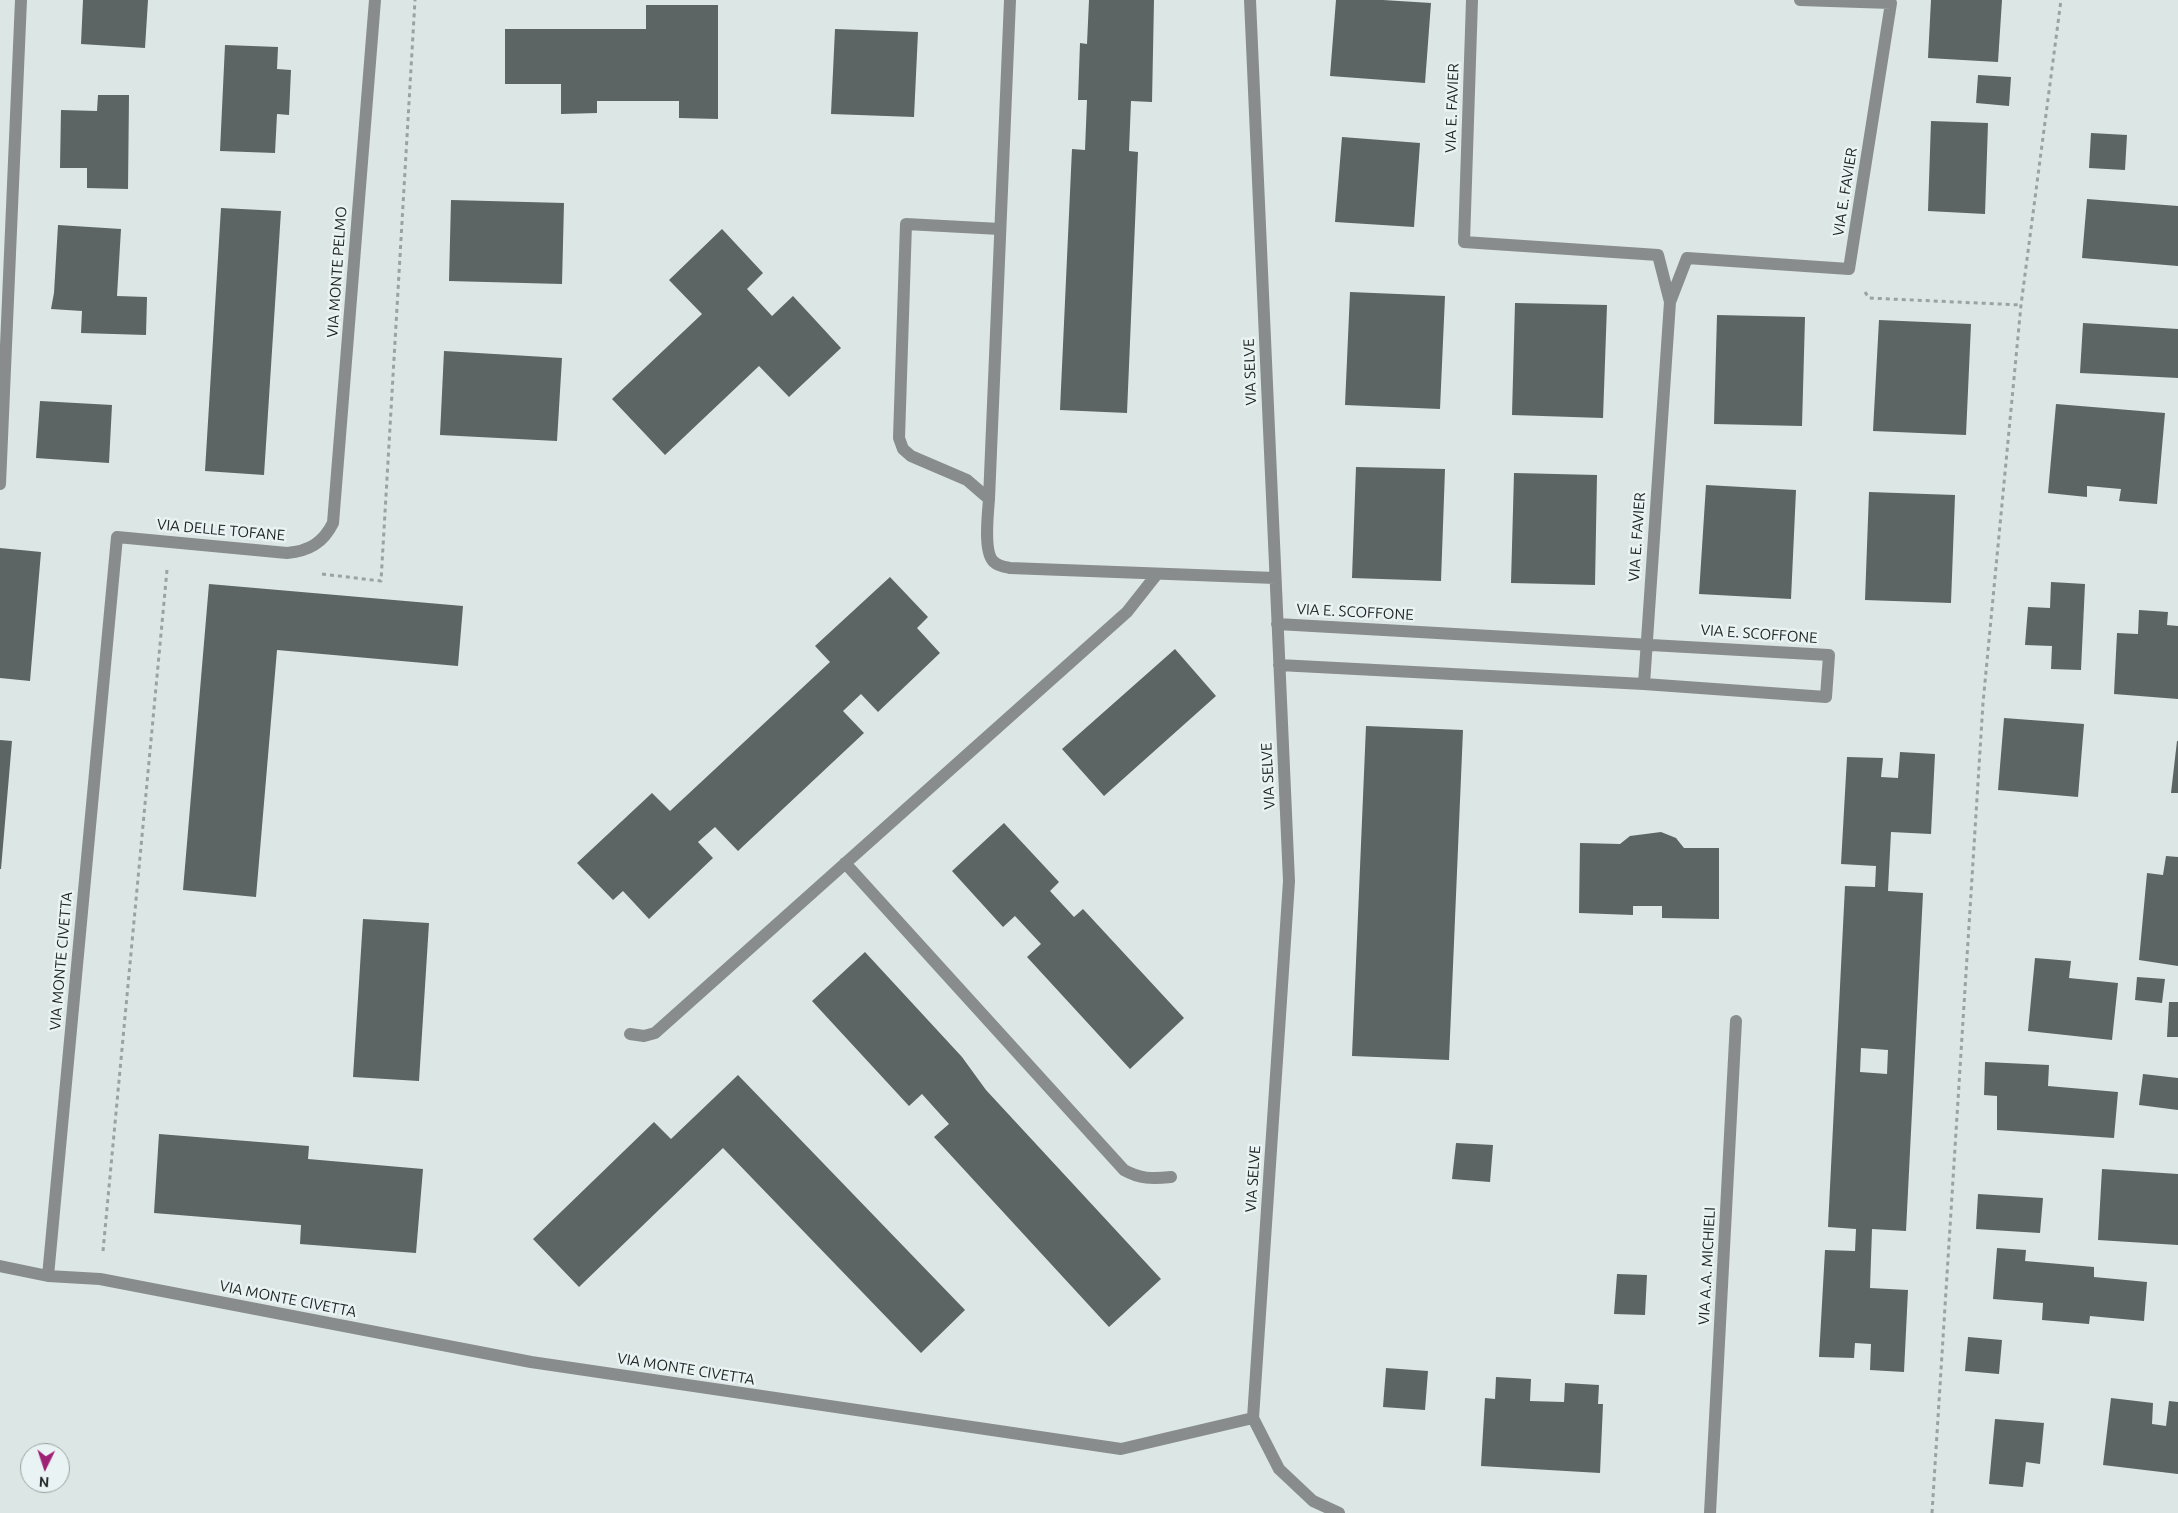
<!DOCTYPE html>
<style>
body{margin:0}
#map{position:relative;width:2178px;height:1513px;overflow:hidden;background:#dce6e5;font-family:Ubuntu,sans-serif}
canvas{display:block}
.north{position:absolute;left:20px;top:1443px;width:50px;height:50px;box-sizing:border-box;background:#eaf3f3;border:1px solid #9aa1a1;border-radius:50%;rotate:184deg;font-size:14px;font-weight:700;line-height:20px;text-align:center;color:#222525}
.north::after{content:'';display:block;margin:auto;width:18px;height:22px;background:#9f2175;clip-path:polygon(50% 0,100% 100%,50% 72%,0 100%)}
</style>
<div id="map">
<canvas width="2178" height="1513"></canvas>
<div class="north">N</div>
</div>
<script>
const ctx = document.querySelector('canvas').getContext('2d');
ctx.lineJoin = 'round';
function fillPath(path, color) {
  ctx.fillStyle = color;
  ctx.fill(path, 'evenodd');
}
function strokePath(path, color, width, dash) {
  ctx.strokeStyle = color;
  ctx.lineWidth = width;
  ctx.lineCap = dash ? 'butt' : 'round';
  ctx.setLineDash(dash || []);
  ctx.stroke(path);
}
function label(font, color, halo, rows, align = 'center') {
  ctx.font = font + ' Ubuntu,sans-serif';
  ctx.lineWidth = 5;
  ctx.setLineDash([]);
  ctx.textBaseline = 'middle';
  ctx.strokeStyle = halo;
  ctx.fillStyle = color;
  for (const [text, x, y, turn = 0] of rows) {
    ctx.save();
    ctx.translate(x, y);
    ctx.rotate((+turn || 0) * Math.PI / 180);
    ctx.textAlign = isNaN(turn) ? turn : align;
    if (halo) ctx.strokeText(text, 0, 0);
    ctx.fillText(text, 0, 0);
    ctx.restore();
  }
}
const building = new Path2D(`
 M 83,0 L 148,0 L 145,48 L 81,44 Z
 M 1089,0 L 1154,0 L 1152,102 L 1131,101 L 1129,151 L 1138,152 L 1127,413 L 1060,410 L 1072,149 L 1085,150 L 1087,100 L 1078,100 L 1080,43 L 1087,44 Z
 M 1336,0 L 1383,0 L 1431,3 L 1425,83 L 1330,76 Z
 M 1931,0 L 2002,0 L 1998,62 L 1928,58 Z
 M 646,5 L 718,5 L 718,119 L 679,118 L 679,101 L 597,101 L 597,113 L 561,114 L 561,84 L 505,84 L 505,29 L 646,29 Z
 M 835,29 L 918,32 L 914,117 L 831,114 Z
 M 225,45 L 278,47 L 277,69 L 291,70 L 289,115 L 277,114 L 275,153 L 220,151 Z
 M 1978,75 L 2011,77 L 2009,106 L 1976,103 Z
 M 98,95 L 129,95 L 128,189 L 87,188 L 87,168 L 60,168 L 61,110 L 97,111 Z
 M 1931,121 L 1988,123 L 1985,214 L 1928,211 Z
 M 2091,133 L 2127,135 L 2125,170 L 2089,168 Z
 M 1342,137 L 1420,143 L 1414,227 L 1335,222 Z
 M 2087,199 L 2178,206 L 2178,266 L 2082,258 Z
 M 451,200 L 564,203 L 562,284 L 449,281 Z
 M 221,208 L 281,211 L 264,475 L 205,471 Z
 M 58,225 L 121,229 L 117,296 L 147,297 L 146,335 L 81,333 L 82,311 L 51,309 L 54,293 Z
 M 722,229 L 763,273 L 747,289 L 772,316 L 793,296 L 841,348 L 789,397 L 759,366 L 665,455 L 612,399 L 702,314 L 669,280 Z
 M 1350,292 L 1445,296 L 1440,409 L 1345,405 Z
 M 1515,303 L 1607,305 L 1603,418 L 1512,415 Z
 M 1717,315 L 1805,317 L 1802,426 L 1714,424 Z
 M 1879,320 L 1971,324 L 1966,435 L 1873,431 Z
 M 2083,323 L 2178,329 L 2178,378 L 2080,373 Z
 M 444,351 L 562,358 L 557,441 L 440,435 Z
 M 40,401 L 112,405 L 109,463 L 36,458 Z
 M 2056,404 L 2165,413 L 2157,504 L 2119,501 L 2121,489 L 2087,486 L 2087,497 L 2048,493 Z
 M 1356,467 L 1445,469 L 1441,581 L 1352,578 Z
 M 1514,473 L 1597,475 L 1595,585 L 1511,583 Z
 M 1706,485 L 1796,490 L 1791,599 L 1699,594 Z
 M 1869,492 L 1955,495 L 1951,603 L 1865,600 Z
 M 0,548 L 41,552 L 30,681 L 0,678 Z
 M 890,577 L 928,617 L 917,628 L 940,653 L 878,712 L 861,694 L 843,711 L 864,733 L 738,851 L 715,827 L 698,842 L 713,858 L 649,919 L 623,891 L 613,900 L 577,863 L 652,793 L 670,811 L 830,662 L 815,646 Z
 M 2051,582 L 2085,584 L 2081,670 L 2051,669 L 2052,646 L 2025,645 L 2028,607 L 2050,608 Z
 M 209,584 L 463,606 L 458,666 L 277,650 L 256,897 L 183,890 Z
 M 2139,610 L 2168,612 L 2167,625 L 2178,626 L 2178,699 L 2114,694 L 2117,633 L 2138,634 Z
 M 1175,649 L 1216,696 L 1104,796 L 1062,749 Z
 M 2004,718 L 2084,724 L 2078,797 L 1998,790 Z
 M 1366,726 L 1463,730 L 1449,1060 L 1352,1056 Z
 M 0,740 L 12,741 L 1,869 L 0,869 Z
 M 2177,741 L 2178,741 L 2178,793 L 2171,793 Z
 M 1900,752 L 1935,754 L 1931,834 L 1891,832 L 1888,891 L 1923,893 L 1906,1231 L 1872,1229 L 1870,1288 L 1908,1290 L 1904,1372 L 1870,1370 L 1871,1344 L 1855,1343 L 1854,1358 L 1819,1357 L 1825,1250 L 1855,1251 L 1856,1229 L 1828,1227 L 1845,886 L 1875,887 L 1876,866 L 1841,864 L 1847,757 L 1883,758 L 1881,777 L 1898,778 ZM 1861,1048 L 1888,1050 L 1887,1074 L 1860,1072 Z
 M 1004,823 L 1059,882 L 1050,891 L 1074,917 L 1083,909 L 1184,1018 L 1130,1069 L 1027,957 L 1041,944 L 1015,916 L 1003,927 L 952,871 Z
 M 1661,832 L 1676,838 L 1684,848 L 1719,848 L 1719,919 L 1662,918 L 1662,906 L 1633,906 L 1633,915 L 1579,913 L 1580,843 L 1620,844 L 1630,836 Z
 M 2166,856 L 2178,857 L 2178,966 L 2139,960 L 2147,873 L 2163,875 Z
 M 363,919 L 429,923 L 419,1081 L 353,1077 Z
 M 865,952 L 962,1057 L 986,1090 L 1161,1279 L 1109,1327 L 934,1137 L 949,1124 L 922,1094 L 909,1106 L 812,1001 Z
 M 2035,958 L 2071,961 L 2069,978 L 2118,983 L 2112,1040 L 2028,1031 Z
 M 2137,977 L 2165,979 L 2162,1003 L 2135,1000 Z
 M 2169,1002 L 2178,1002 L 2178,1037 L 2167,1037 Z
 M 1985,1062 L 2049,1065 L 2048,1086 L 2118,1092 L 2114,1138 L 1997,1130 L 1997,1096 L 1984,1095 Z
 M 2143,1074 L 2178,1078 L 2178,1110 L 2139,1105 Z
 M 738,1075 L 965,1310 L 921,1353 L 723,1148 L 579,1287 L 533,1239 L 654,1122 L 671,1139 Z
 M 159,1134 L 309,1146 L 308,1159 L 423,1169 L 416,1253 L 300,1244 L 301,1225 L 154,1213 Z
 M 1456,1143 L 1493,1145 L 1490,1182 L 1452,1179 Z
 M 2102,1169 L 2178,1174 L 2178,1245 L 2098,1240 Z
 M 1978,1194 L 2043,1198 L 2040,1233 L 1976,1229 Z
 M 1997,1248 L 2026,1250 L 2025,1261 L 2094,1267 L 2094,1277 L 2147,1282 L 2144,1321 L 2090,1316 L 2089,1324 L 2042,1320 L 2043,1303 L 1993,1299 Z
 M 1617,1274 L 1647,1275 L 1645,1315 L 1614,1314 Z
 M 1968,1337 L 2002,1340 L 1999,1374 L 1965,1371 Z
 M 1386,1368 L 1428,1371 L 1425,1410 L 1383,1407 Z
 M 1496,1377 L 1531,1379 L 1530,1401 L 1564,1402 L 1565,1383 L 1599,1385 L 1598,1404 L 1603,1404 L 1600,1473 L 1481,1466 L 1485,1398 L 1495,1399 Z
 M 2111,1398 L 2153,1403 L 2152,1424 L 2166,1426 L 2169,1401 L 2178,1402 L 2178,1474 L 2103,1465 Z
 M 1995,1419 L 2044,1423 L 2040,1464 L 2026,1462 L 2023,1487 L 1989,1484 Z`);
const path = new Path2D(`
 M 1865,292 L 1869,298 L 2021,305
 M 322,574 L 381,581 L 415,0
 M 103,1251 L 167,570
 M 1932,1513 L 1983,703 L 2021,305 L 2061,0`);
const minor = new Path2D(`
 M 375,0 L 333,523 C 323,543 309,551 287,553 L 117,537 L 48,1276 L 100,1279 L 531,1362 L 1121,1449 L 1253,1418
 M 1010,0 L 989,499 C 988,514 983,553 994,562 C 998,566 1005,567 1010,568 L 1275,578
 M 1250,0 L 1289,881 L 1253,1418 L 1279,1469 L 1313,1501 L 1339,1513
 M 1472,0 L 1464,242 L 1658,255 L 1670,302
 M 0,484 L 21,0
 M 989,499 L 967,480 L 911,456 L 903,449 L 899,438 L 906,224 L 1000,229
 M 1277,624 L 1829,655 L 1826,697 L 1644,684 L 1279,665
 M 1644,684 L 1670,302 L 1687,258 L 1849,269 L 1891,3 L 1800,0
 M 845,863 L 1124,1170 C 1140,1179 1152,1179 1171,1177
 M 630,1034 L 644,1036 L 655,1033 L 1127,612 L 1157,574
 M 0,1266 L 48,1276
 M 1710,1513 L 1736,1021`);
const streetNames = [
 ["VIA E. FAVIER",1452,108,-88],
 ["VIA E. FAVIER",1845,192,-81],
 ["VIA MONTE PELMO",337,272,-86],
 ["VIA SELVE",1250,372,-92],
 ["VIA DELLE TOFANE",221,530,5],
 ["VIA E. FAVIER",1637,537,-86],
 ["VIA E. SCOFFONE",1355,612,3],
 ["VIA E. SCOFFONE",1759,634,4],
 ["VIA SELVE",1268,776,-93],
 ["VIA MONTE CIVETTA",61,961,-85],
 ["VIA SELVE",1253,1179,-86],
 ["VIA A.A. MICHIELI",1707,1266,-87],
 ["VIA MONTE CIVETTA",288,1299,11],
 ["VIA MONTE CIVETTA",686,1369,9]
];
fillPath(building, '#5c6464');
strokePath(path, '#9ba2a2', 3, [4, 4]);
strokePath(minor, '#888c8c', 12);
label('15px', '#222525', '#eaf3f3', streetNames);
</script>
